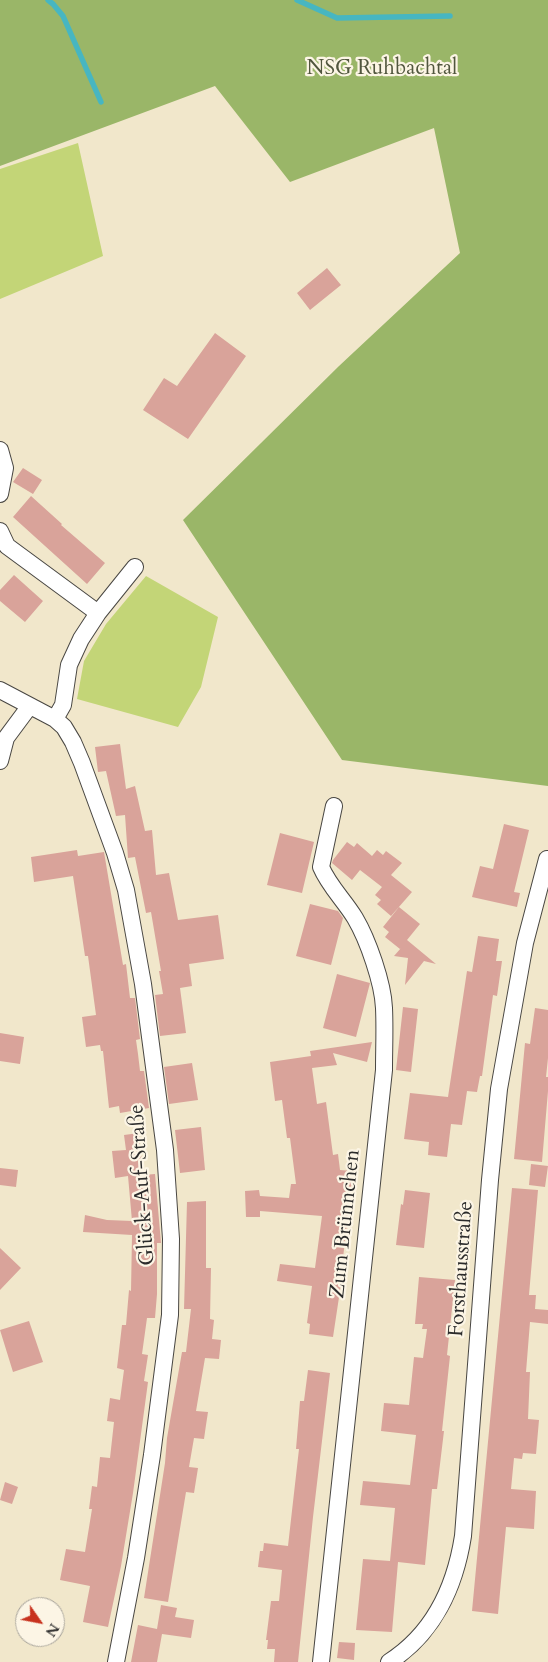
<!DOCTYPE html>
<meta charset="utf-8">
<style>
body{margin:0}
#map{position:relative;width:548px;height:1662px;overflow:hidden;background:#f1e7cb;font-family:Cardo,serif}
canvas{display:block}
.north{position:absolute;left:15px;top:1597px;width:50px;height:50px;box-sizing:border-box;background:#fcf5e5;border:1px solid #a8a49b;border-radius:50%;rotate:123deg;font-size:14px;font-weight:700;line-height:20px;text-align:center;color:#2b2b2b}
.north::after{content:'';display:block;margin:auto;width:18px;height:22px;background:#c8321e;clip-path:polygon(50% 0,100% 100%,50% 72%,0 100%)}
</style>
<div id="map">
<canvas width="548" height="1662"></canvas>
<div class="north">N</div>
</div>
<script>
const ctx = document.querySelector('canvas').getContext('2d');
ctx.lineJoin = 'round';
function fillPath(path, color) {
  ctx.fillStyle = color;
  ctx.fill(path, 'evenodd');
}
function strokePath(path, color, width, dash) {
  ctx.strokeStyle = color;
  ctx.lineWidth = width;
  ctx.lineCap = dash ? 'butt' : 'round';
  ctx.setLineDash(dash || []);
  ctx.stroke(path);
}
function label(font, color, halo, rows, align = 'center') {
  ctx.font = font + ' Cardo,serif';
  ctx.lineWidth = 4.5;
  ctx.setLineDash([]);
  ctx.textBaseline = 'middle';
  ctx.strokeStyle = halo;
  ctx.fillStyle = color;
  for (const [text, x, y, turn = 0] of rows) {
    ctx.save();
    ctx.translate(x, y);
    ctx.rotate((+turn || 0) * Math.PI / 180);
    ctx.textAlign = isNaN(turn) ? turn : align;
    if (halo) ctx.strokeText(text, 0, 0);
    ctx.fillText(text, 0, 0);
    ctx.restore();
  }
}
const green = new Path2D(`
 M 78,143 L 103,256 L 0,299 L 0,169 Z
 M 146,576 L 218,617 L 201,687 L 178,727 L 77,699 L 84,661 L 106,624 Z`);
const forest = new Path2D(`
 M 0,0 L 548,0 L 548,786 L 342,760 L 183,520 L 339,366 L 460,253 L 434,128 L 290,182 L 215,86 L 0,166 Z`);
const stream = new Path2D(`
 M 48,0 L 53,4 L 63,16 L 101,102
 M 297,0 L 337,18 L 450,16`);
const building = new Path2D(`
 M 327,268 L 341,285 L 310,310 L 297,293 Z
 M 215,333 L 246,356 L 188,439 L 143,410 L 164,378 L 177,386 Z
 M 23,468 L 42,480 L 33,494 L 13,482 Z
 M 31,496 L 62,524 L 61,525 L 105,563 L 87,584 L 13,517 Z
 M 14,575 L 43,601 L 25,622 L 0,601 L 0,590 Z
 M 120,744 L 126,789 L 135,786 L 145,831 L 152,830 L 156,875 L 169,873 L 178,920 L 218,915 L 224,959 L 189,964 L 192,986 L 180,988 L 186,1033 L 160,1036 L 155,995 L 163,994 L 159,971 L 161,971 L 151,912 L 146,913 L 135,857 L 128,858 L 125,815 L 116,816 L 106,771 L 98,772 L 95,747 Z
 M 504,824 L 529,830 L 514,892 L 520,893 L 517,907 L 472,897 L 480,866 L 493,869 Z
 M 280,833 L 314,842 L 302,893 L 267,885 Z
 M 347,842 L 354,847 L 357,843 L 372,856 L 377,850 L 383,855 L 386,851 L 402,863 L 391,875 L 412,892 L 391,916 L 377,904 L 381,900 L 375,895 L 382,887 L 360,870 L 352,880 L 332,863 L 333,860 Z
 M 77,850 L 78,856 L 104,852 L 123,965 L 126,964 L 130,998 L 135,998 L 140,1039 L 136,1040 L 138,1054 L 140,1071 L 144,1071 L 149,1108 L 120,1113 L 119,1106 L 109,1108 L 103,1051 L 101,1051 L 100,1045 L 86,1047 L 82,1017 L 96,1015 L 88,956 L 85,956 L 73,876 L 34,882 L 31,857 Z
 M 310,904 L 338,911 L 343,918 L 331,965 L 296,956 Z
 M 399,907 L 420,924 L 407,940 L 436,964 L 424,961 L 405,985 L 408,958 L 394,956 L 401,948 L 400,949 L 385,937 L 389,932 L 383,927 Z
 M 478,936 L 499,939 L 496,961 L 502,961 L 497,996 L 493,995 L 482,1076 L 480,1076 L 477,1092 L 467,1091 L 462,1125 L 451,1124 L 447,1157 L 428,1155 L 429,1142 L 404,1139 L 410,1093 L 448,1097 L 467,971 L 472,972 Z
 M 337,974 L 370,983 L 356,1037 L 323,1028 Z
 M 403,1007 L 418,1009 L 411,1072 L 396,1070 Z
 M 535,1008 L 548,1010 L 548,1058 L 546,1077 L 548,1077 L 548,1091 L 542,1162 L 514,1159 L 525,1043 L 530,1044 Z
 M 0,1033 L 24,1037 L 20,1064 L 0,1061 Z
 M 372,1042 L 367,1062 L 333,1053 L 337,1065 L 312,1068 L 317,1104 L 326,1102 L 333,1155 L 338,1154 L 340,1170 L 353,1171 L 340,1284 L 341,1284 L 333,1337 L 309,1334 L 310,1324 L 307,1323 L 312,1286 L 277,1281 L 280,1264 L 315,1268 L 322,1216 L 260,1211 L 260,1217 L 246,1217 L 245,1191 L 259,1190 L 260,1196 L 289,1198 L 291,1184 L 296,1184 L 290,1138 L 287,1138 L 282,1100 L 275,1101 L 270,1062 L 311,1056 L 310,1051 Z
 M 192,1063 L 198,1100 L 169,1104 L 164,1067 Z
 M 201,1127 L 205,1170 L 180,1173 L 175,1130 Z
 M 139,1133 L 143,1175 L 155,1174 L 161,1243 L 157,1243 L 157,1294 L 155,1318 L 147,1318 L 142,1354 L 148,1355 L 144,1381 L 148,1382 L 133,1493 L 121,1566 L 108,1627 L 83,1622 L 90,1586 L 60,1580 L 66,1549 L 85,1552 L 92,1509 L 89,1509 L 92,1486 L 97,1487 L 100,1457 L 110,1458 L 114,1422 L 107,1421 L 110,1398 L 120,1400 L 124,1370 L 117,1368 L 122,1325 L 126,1325 L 129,1290 L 131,1291 L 132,1235 L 83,1232 L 85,1215 L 107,1220 L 132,1221 L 128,1176 L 115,1178 L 112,1151 L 126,1150 L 124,1135 Z
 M 531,1164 L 548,1166 L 545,1187 L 529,1185 Z
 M 0,1168 L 18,1170 L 16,1187 L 0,1185 Z
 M 512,1188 L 538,1190 L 529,1295 L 536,1295 L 535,1309 L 548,1310 L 548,1324 L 530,1322 L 526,1372 L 530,1372 L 528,1419 L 539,1420 L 536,1454 L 523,1453 L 522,1459 L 514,1458 L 511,1489 L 536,1491 L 534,1529 L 506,1527 L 498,1614 L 472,1611 Z
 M 405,1190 L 430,1193 L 424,1248 L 396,1245 L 401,1204 L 403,1205 Z
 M 206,1201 L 206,1268 L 211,1268 L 210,1319 L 214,1320 L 212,1339 L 221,1340 L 219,1359 L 205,1358 L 196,1411 L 208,1412 L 206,1425 L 204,1439 L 194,1438 L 189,1467 L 198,1468 L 194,1493 L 186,1492 L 168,1602 L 144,1598 L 165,1463 L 167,1438 L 182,1352 L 186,1352 L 191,1309 L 184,1309 L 187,1202 Z
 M 0,1248 L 21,1268 L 0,1290 Z
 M 419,1277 L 455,1280 L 447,1355 L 450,1356 L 442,1431 L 444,1431 L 437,1489 L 432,1489 L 425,1565 L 398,1562 L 392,1632 L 356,1630 L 363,1559 L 390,1561 L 395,1508 L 360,1505 L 363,1481 L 410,1485 L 416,1435 L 381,1431 L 384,1403 L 409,1405 L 414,1357 L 423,1358 L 427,1329 L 422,1329 L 423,1324 L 415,1324 Z
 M 29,1321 L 43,1362 L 13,1372 L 0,1330 Z
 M 308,1370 L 330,1373 L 313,1517 L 298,1662 L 274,1662 L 275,1649 L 267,1649 L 268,1640 L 266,1640 L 271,1601 L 279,1601 L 282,1570 L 258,1567 L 260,1551 L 263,1551 L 264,1543 L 288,1546 L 299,1449 L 296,1449 L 300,1401 L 304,1401 Z
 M 5,1482 L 18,1487 L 12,1504 L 0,1500 Z
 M 161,1605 L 177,1608 L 175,1617 L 194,1620 L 191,1638 L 162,1634 L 157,1662 L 131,1662 L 138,1625 L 157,1629 Z
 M 339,1642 L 355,1643 L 354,1660 L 337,1658 Z`);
const street = new Path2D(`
 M 0,450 L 5,468 L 0,494
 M 0,531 L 7,546 L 98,613
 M 0,690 L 55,719 L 64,727 L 73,742 L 82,763 L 115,853 L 126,890 L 143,984 L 165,1150 L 171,1239 L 170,1315 L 152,1455 L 136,1558 L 116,1662
 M 55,719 L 63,705 L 69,665 L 81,639 L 98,613 L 135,567
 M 0,761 L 6,738 L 29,707
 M 321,1662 L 384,1070 C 384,1049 385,1029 384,1008 C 383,983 368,940 355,918 C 344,900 329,886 321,867 L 334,806
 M 389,1662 C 433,1634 455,1587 463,1536 L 490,1180 L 499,1089 L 525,943 L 547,859`);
const parkNames = [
 ["NSG Ruhbachtal",382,69]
];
const streetNames = [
 ["Glück-Auf-Straße",143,1185,-94],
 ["Zum Brünnchen",346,1224,-84],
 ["Forsthausstraße",462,1269,-86]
];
fillPath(green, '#c3d577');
fillPath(forest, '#9ab668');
strokePath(stream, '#47b6c1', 5.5);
fillPath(building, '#d9a39a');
strokePath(street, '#494743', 18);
strokePath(street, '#fff', 16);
label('21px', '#51563e', '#fcf5e5', parkNames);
label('21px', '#2b2b2b', '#fcf5e5', streetNames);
</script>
